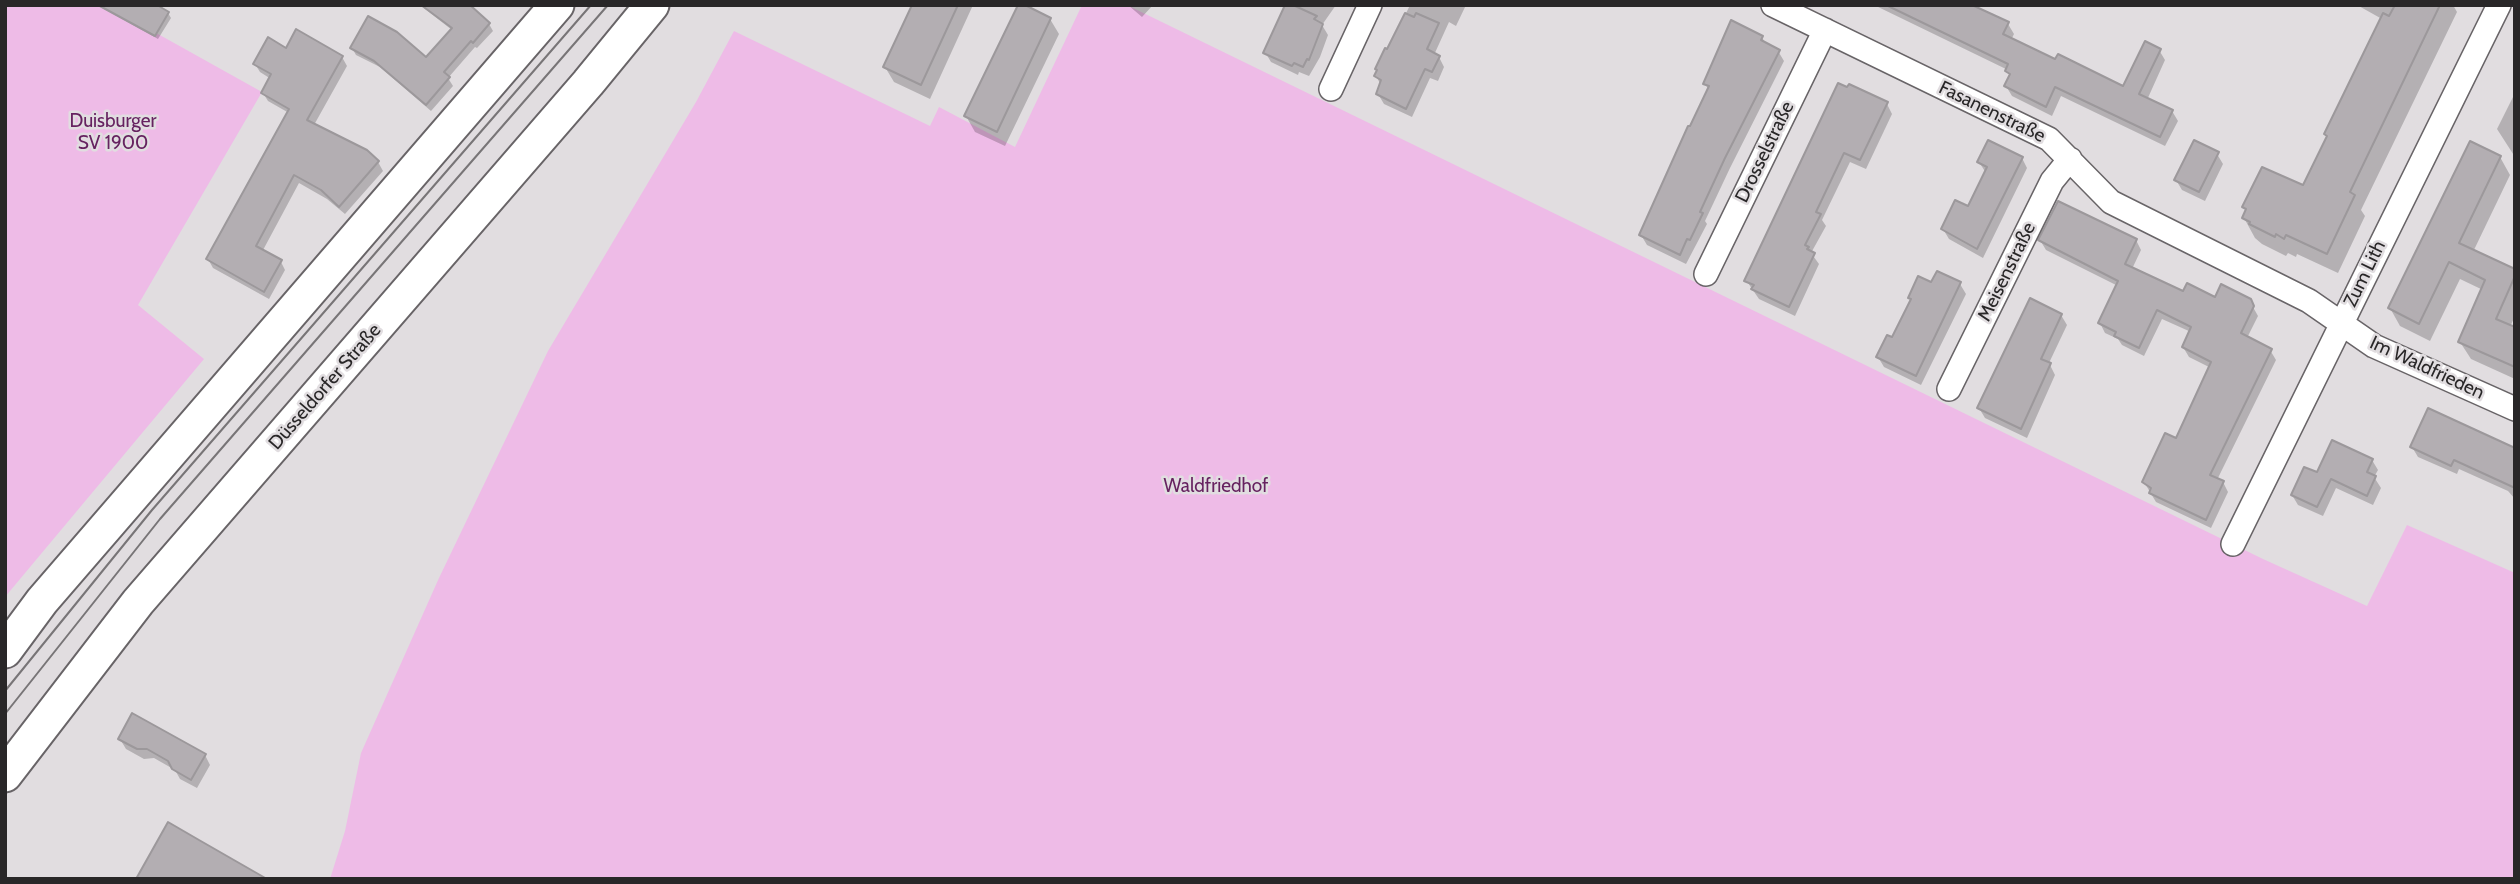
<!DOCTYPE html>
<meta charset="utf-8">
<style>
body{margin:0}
#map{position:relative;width:2520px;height:884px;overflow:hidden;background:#e1dde0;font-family:Cabin,sans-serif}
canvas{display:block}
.frame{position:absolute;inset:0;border:7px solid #292728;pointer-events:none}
</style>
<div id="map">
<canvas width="2520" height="884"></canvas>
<div class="frame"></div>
</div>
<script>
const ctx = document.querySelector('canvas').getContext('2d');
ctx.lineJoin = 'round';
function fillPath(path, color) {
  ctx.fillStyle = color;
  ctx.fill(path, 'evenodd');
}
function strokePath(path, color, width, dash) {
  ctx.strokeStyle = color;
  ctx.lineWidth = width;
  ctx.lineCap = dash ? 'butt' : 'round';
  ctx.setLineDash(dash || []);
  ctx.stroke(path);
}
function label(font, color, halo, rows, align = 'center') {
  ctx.font = font + ' Cabin,sans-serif';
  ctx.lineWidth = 5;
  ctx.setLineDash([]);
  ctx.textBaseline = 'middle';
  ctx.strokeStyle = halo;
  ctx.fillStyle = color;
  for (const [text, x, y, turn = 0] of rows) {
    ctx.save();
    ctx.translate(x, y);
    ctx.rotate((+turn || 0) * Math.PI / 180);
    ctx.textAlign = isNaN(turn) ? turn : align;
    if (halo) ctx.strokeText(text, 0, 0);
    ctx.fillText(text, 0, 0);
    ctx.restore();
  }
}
const green = new Path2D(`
 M 5,5 L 106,5 L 262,92 L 138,305 L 204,359 L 5,597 Z
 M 1082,5 L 1127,5 L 2263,559 L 2367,606 L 2407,525 L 2515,573 L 2515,879 L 330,879 L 345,831 L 361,753 L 439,578 L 548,351 L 696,102 L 734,31 L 930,126 L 939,107 L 1015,147 Z`);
const shadow = new Path2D(`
 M 97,5 L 153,5 L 168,13 L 171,18 L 158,39 Z
 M 420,5 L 467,5 L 489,24 L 493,31 L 477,48 L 475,47 L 448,78 L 453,86 L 431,111 L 380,67 L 356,55 L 352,48 L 427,60 L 452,30 Z
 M 913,5 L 973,5 L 930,99 L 894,82 L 885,67 Z
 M 1128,5 L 1153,5 L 1142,17 Z
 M 1287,5 L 1336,5 L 1322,25 L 1328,35 L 1320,57 L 1309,76 L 1299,72 L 1298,75 L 1271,62 L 1265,52 Z
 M 1410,5 L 1466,5 L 1456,26 L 1449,22 L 1434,55 L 1439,57 L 1444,67 L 1438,81 L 1430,78 L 1412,117 L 1384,104 L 1378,94 L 1381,85 L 1376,76 Z
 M 1874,5 L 1968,5 L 2008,24 L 2014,34 L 2011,40 L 2056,61 L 2124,88 L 2159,50 L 2165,60 L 2147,100 L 2172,111 L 2178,121 L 2165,146 L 2061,96 L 2052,116 L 2012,96 L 2006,86 L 2010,77 L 2008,70 Z
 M 2357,5 L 2453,5 L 2457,12 L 2361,210 L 2365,216 L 2338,273 L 2297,254 L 2296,257 L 2288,253 L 2286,256 L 2262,244 L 2255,238 L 2244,218 L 2247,211 L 2244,207 L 2304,187 L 2382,19 Z
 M 1050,19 L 1059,34 L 1005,146 L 975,132 L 966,116 Z
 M 1762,37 L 1766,45 L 1778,51 L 1784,61 L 1730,168 L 1705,221 L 1707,224 L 1686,264 L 1647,245 L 1641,235 L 1709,90 L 1705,84 Z
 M 287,50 L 342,57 L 347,66 L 314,125 L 366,152 L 378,162 L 383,171 L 345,214 L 327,199 L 299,183 L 262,252 L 281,262 L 285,270 L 269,299 L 213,268 L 208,259 L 289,113 L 268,101 L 263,93 L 271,79 L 260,72 L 255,64 Z
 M 1839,86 L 1887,104 L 1892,114 L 1866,169 L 1850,162 L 1822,220 L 1826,226 L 1811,253 L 1819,264 L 1795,316 L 1759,299 L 1746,280 Z
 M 2515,93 L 2515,157 L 2497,129 Z
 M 2217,154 L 2223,164 L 2205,201 L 2182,190 L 2176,180 Z
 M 2500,157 L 2510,175 L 2473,252 L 2515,271 L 2515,316 L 2510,327 L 2515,329 L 2515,379 L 2471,359 L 2460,342 L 2483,290 L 2460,279 L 2430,341 L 2400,326 L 2390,308 Z
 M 2022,158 L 2027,168 L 1983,258 L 1949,239 L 1943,229 L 1969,209 L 1986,173 L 1979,162 Z
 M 2040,240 L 2136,240 L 2141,250 L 2132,269 L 2184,294 L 2216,299 L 2249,300 L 2258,316 L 2247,338 L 2270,350 L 2276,360 L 2217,480 L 2223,482 L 2228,492 L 2211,528 L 2156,502 L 2144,482 L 2177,441 L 2211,368 L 2189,357 L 2183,347 L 2191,332 L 2162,319 L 2144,356 L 2122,345 L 2118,339 L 2105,333 L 2100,323 L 2118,286 L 2046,250 Z
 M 1932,284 L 1960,284 L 1966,294 L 1921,385 L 1884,367 L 1878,357 L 1892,340 L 1912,301 L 1910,298 Z
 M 2061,315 L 2067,325 L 2049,363 L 2055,375 L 2027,438 L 1985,418 L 1979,408 Z
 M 2412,447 L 2515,450 L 2515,499 L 2508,491 L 2459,469 L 2457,474 L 2418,457 Z
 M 2372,460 L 2378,470 L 2374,477 L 2381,488 L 2373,505 L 2336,488 L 2323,516 L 2298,505 L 2292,495 L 2318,474 Z
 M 120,739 L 205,755 L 210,765 L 197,788 L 180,779 L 175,770 L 154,758 L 144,759 L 126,749 Z`);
const building = new Path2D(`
 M 98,5 L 157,5 L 169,12 L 155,36 Z
 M 421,5 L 470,5 L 490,23 L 473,43 L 471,41 L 444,72 L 450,77 L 426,105 L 374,61 L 350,48 L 368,16 L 397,32 L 426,57 L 452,28 Z
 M 912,5 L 958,5 L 921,85 L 883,67 Z
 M 1018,5 L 1025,5 L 1051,18 L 997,132 L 964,116 Z
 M 1285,5 L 1293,5 L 1317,16 L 1314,19 L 1323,24 L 1309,60 L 1307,59 L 1303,67 L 1294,63 L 1292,66 L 1263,53 Z
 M 1886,5 L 1972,5 L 2009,22 L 2003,34 L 2055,59 L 2058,54 L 2123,86 L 2145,41 L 2161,49 L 2139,94 L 2173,110 L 2160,137 L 2055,87 L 2046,107 L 2004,86 L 2010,74 L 2005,71 L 2008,64 Z
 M 2395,5 L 2440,5 L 2350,192 L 2355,195 L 2327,254 L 2286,235 L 2284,239 L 2276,234 L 2275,237 L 2249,224 L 2250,222 L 2242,218 L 2246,209 L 2242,207 L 2262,167 L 2303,185 L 2327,136 L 2324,134 L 2383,13 L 2389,16 Z
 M 1405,13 L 1414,17 L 1416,13 L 1439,23 L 1427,49 L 1440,56 L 1432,72 L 1425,69 L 1406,109 L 1376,94 L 1381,80 L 1374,76 L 1377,70 L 1375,69 L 1385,48 L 1387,49 Z
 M 1731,20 L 1763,36 L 1761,40 L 1780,50 L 1725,158 L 1700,212 L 1703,213 L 1690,240 L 1687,239 L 1680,255 L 1639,235 L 1688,126 L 1690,126 L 1709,86 L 1703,84 Z
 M 296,29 L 343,56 L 307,120 L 367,150 L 379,161 L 339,207 L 321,190 L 294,175 L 256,246 L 282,260 L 264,292 L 206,259 L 289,109 L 261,93 L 271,74 L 253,64 L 268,37 L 286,48 Z
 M 1838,83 L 1847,87 L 1849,84 L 1888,102 L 1860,160 L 1844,153 L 1816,212 L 1821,214 L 1805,245 L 1809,247 L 1807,249 L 1815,253 L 1789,307 L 1751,289 L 1754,285 L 1744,281 Z
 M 1988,140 L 2023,157 L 1977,249 L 1941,229 L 1955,200 L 1968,206 L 1987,167 L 1977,162 Z
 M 2194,140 L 2219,152 L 2199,192 L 2174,180 Z
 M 2470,141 L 2501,156 L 2459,243 L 2515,269 L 2515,276 L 2496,319 L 2515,327 L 2515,367 L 2458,342 L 2485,280 L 2449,262 L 2419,324 L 2388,308 Z
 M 2058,201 L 2137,239 L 2125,264 L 2183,291 L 2187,283 L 2215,297 L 2221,284 L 2251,299 L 2254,306 L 2241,333 L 2272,349 L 2210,475 L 2224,481 L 2206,520 L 2149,493 L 2151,488 L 2142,482 L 2165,433 L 2176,438 L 2211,362 L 2182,347 L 2191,327 L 2157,310 L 2139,348 L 2114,336 L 2116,332 L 2098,323 L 2118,281 L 2038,240 Z
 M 1937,271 L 1961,282 L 1916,376 L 1876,357 L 1887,335 L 1892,337 L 1911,299 L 1908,298 L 1918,276 L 1931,282 Z
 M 2030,298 L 2062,314 L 2041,359 L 2051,363 L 2021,429 L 1977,408 Z
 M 2428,408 L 2515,448 L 2515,488 L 2454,460 L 2451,466 L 2410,447 Z
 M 2332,440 L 2373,459 L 2367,472 L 2376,476 L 2367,496 L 2331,479 L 2317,507 L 2291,495 L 2304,467 L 2317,472 Z
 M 132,713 L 206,754 L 191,780 L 172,769 L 168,761 L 147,749 L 137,749 L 118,739 Z
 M 168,822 L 199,840 L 267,879 L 136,879 Z`);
const minor = new Path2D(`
 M 1773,5 L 2049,139 L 2111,202 L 2309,301 L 2374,346 L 2515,409
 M 1331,89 L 1370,5
 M 1706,274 L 1825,30
 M 1949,389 L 2052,181 L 2070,159
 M 2233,544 L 2499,5`);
const secondary = new Path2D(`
 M 5,651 L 42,601 L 557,5
 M 5,775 L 138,602 L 588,83 L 652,5`);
const tram = new Path2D(`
 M 5,691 L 152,510 L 591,5
 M 5,714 L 160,519 L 608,5`);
const streetNames = [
 ["Fasanenstraße",1992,112,26],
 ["Drosselstraße",1765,152,-64],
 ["Meisenstraße",2007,272,-64],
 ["Zum Lith",2365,274,-64],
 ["Im Waldfrieden",2427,368,25],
 ["Düsseldorfer Straße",325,387,-49]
];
const parkNames = [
 ["Duisburger",113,121],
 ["SV 1900",113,143],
 ["Waldfriedhof",1216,486]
];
fillPath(green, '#eebbe7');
fillPath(shadow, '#0003');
fillPath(building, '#b3aeb2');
strokePath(building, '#9c989b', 2);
strokePath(minor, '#686467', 26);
strokePath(secondary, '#686467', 37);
strokePath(minor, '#fff', 23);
strokePath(secondary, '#fff', 33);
strokePath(tram, '#787577', 2);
label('19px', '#292728', '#e1dde0', streetNames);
label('19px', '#662260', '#e1dde0', parkNames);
</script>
